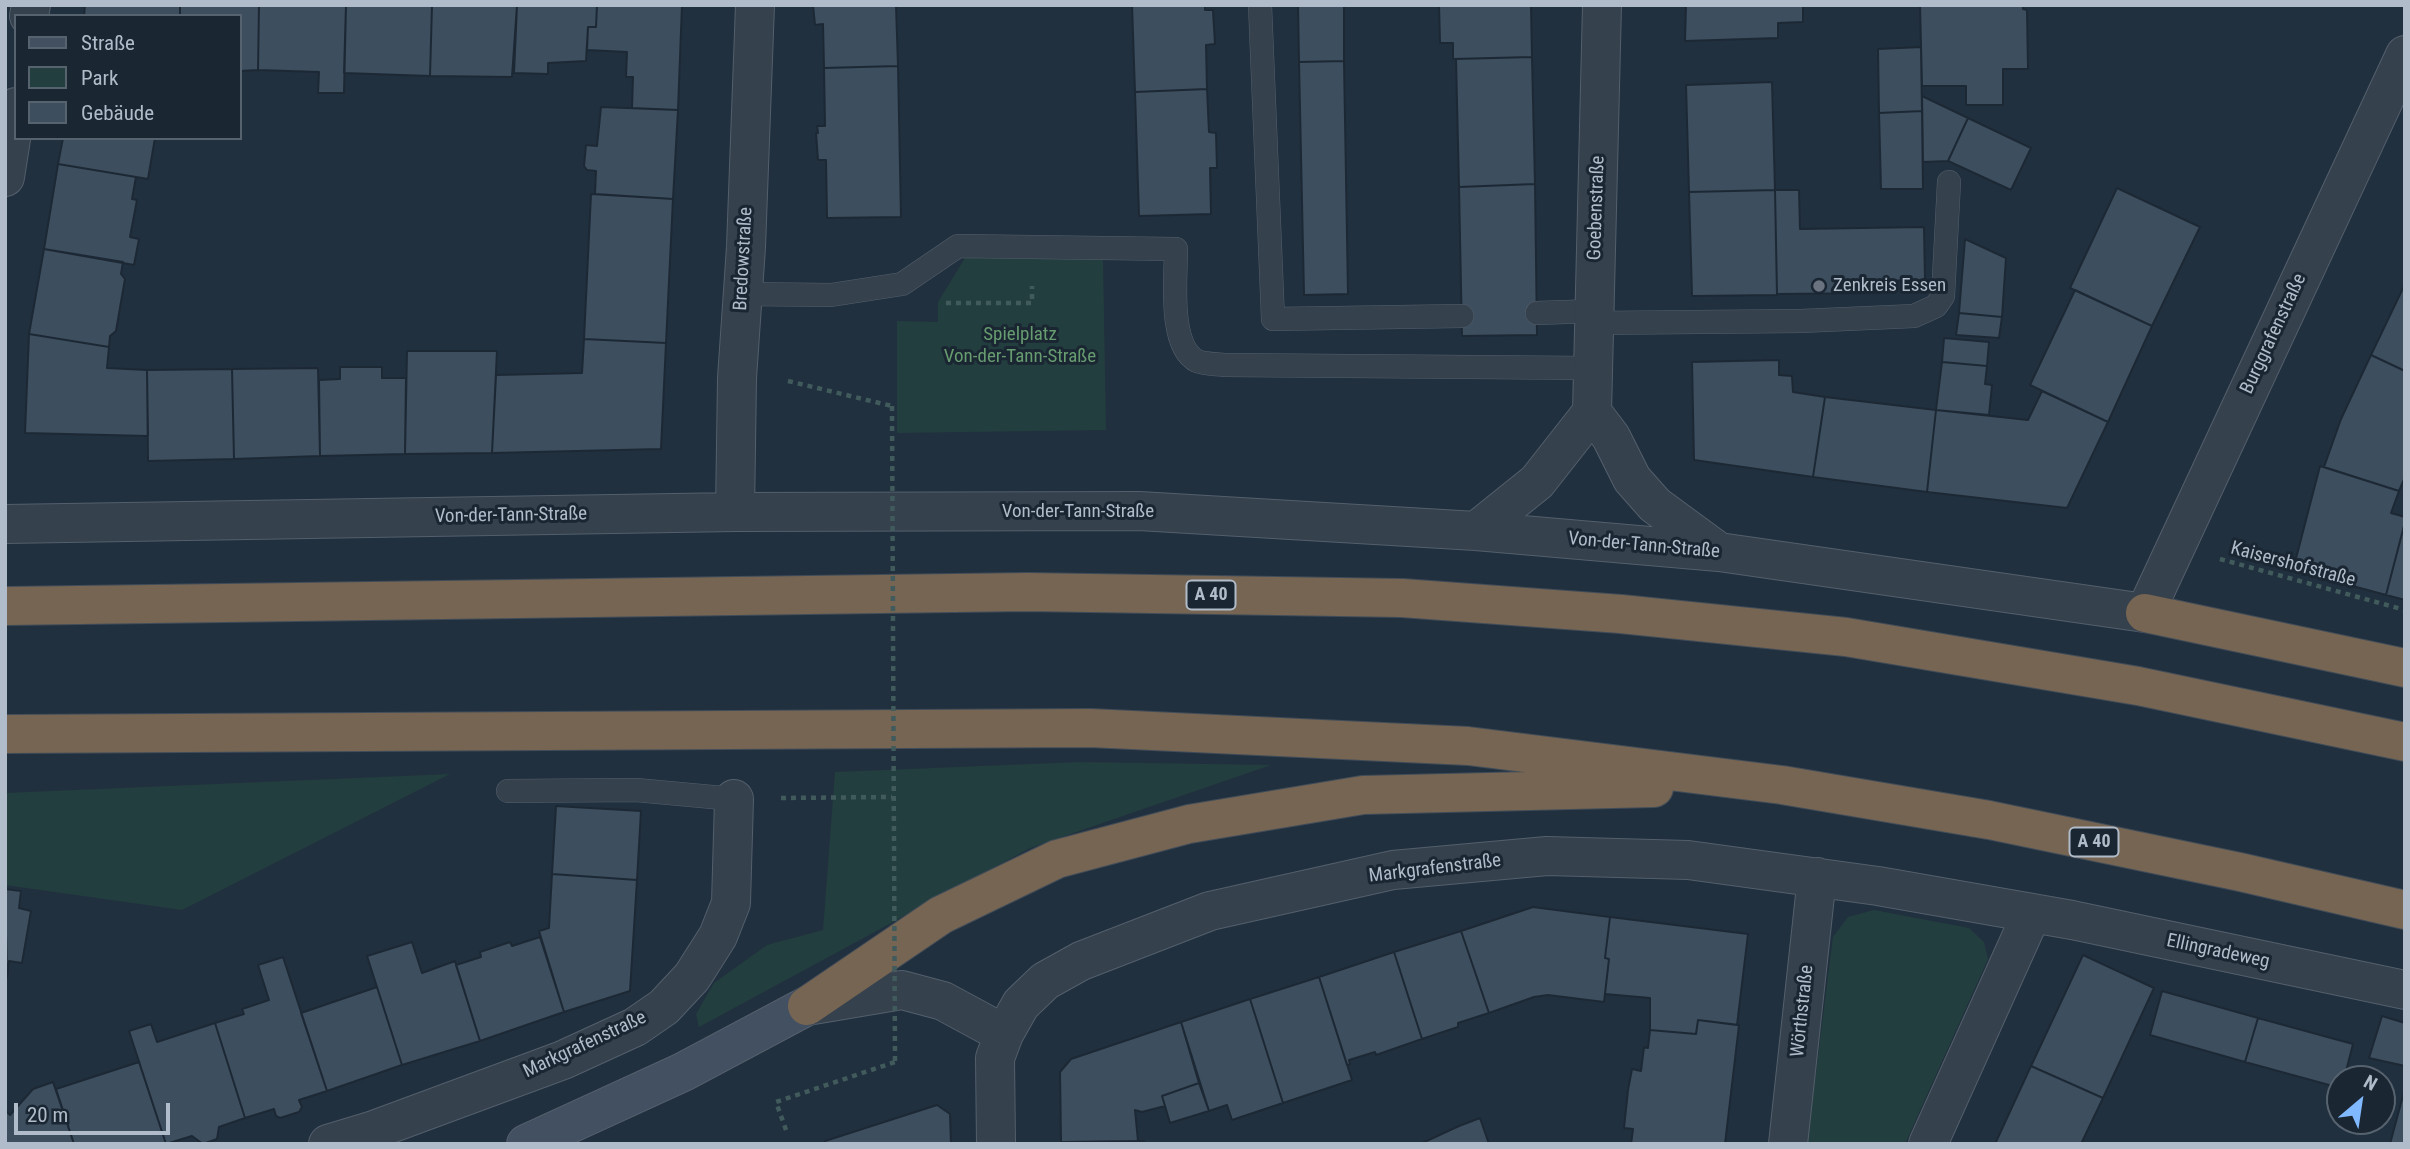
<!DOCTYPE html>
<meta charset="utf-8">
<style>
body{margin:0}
#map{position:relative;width:2410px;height:1149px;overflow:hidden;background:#21303e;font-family:"Roboto Condensed",sans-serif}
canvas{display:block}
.frame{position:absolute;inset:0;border:7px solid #b1bcca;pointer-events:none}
.legend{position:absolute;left:14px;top:14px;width:228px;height:126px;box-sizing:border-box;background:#1b2633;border:2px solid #57626f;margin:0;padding:9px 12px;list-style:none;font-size:21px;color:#b1bcca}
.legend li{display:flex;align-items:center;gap:14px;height:35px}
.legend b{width:35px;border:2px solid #57626f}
.north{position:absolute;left:2326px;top:1065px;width:70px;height:70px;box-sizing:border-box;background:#1b2633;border:2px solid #57626f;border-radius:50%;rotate:29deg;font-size:19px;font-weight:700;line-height:28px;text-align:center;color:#b1bcca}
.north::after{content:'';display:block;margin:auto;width:24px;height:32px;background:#81b9ff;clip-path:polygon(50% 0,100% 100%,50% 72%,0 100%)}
.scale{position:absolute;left:14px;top:1103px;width:156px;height:32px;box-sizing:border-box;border:4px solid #b1bcca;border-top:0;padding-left:9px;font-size:21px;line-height:24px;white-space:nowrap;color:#b1bcca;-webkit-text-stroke:5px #1b2633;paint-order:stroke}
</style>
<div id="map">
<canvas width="2410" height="1149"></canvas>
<div class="frame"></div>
<ul class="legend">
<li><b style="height:9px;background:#435062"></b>Straße</li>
<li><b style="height:19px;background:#233e3f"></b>Park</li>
<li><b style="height:19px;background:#3d4e5e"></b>Gebäude</li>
</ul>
<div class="north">N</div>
<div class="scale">20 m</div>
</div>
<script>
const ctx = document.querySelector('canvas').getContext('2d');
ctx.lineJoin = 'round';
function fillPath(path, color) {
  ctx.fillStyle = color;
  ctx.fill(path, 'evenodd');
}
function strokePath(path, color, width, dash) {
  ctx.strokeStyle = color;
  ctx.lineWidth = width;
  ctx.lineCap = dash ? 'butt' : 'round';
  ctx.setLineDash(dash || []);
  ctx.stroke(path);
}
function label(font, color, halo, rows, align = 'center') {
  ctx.font = font + ' "Roboto Condensed",sans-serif';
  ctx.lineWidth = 6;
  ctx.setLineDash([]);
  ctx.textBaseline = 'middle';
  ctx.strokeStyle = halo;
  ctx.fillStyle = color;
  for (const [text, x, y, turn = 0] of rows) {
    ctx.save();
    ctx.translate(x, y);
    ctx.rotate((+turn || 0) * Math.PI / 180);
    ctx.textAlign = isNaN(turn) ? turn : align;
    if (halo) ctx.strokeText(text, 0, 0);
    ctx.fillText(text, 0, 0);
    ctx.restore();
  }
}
const green = new Path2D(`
 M 965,258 L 1103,259 L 1106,430 L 897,433 L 897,321 L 938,322 L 938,302 Z
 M 1080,762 L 1271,765 L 1030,848 L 699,1027 L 696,1014 L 714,983 L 767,945 L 823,930 L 835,772 Z
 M 450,774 L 182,910 L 5,885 L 5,793 Z
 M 1874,910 L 1969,928 L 1984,942 L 1988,959 L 1905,1144 L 1807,1144 L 1833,937 L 1848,917 Z`);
const building = new Path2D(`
 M 85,5 L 180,5 L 180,16 L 84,16 Z
 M 180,5 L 259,5 L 258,70 L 240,71 L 240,16 L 180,16 Z
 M 259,5 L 346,5 L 344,93 L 318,93 L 319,72 L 258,70 Z
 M 346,5 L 432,5 L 430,76 L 344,73 Z
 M 432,5 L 517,5 L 512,77 L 430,76 Z
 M 517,5 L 597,5 L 596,27 L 588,27 L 586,61 L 548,63 L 548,74 L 514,73 Z
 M 597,5 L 682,5 L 678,110 L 632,108 L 633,77 L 626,77 L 627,52 L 587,50 L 588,27 L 596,27 Z
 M 813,5 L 896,5 L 898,66 L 824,68 L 823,24 L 815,25 Z
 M 1132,5 L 1205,5 L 1205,10 L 1213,10 L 1215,44 L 1206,45 L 1207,89 L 1135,92 Z
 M 1298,5 L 1344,5 L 1344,61 L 1299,62 Z
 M 1439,5 L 1531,5 L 1532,57 L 1453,59 L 1453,43 L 1440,43 Z
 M 1686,5 L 1803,5 L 1803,22 L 1778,23 L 1778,38 L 1685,41 Z
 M 1920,5 L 2023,5 L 2023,9 L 2027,10 L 2028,69 L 2003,69 L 2003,105 L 1966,105 L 1966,86 L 1922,86 Z
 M 1921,47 L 1922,111 L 1879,113 L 1878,49 Z
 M 1532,57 L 1535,184 L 1459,187 L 1456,59 Z
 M 1344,61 L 1348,294 L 1304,295 L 1299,62 Z
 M 898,66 L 901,217 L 827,218 L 826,160 L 818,160 L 816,133 L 818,133 L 817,126 L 825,126 L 824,68 Z
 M 1772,82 L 1775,190 L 1689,192 L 1686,85 Z
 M 1207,89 L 1209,132 L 1216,133 L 1217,168 L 1210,168 L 1211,214 L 1139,216 L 1135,92 Z
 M 1922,96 L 1968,118 L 1948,161 L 1923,162 Z
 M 601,107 L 678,110 L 673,199 L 595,194 L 596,171 L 587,170 L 584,166 L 586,145 L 597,146 Z
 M 1922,111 L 1923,189 L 1881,189 L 1879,113 Z
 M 1968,118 L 2031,148 L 2011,190 L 1948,161 Z
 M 63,138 L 155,138 L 148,179 L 58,164 Z
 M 58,164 L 136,177 L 132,199 L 137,200 L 130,237 L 139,239 L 134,265 L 44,249 Z
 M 1535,184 L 1537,335 L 1462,336 L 1459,187 Z
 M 2117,188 L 2200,227 L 2152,326 L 2070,288 Z
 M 1775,190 L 1799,190 L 1800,229 L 1924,227 L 1925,280 L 1880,281 L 1881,293 L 1777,294 Z
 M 1775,190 L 1777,295 L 1692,296 L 1689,192 Z
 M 591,194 L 673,199 L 666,343 L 584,339 Z
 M 1965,239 L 2006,258 L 2002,317 L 1959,313 Z
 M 44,249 L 123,262 L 121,274 L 125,279 L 116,331 L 110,336 L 109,347 L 29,334 Z
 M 2405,284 L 2405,371 L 2371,355 Z
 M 2075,290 L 2152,326 L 2108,422 L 2030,385 Z
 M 1959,313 L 2002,317 L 1999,338 L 1956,335 Z
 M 29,334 L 109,347 L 107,368 L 147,370 L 148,436 L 25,433 Z
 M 1944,338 L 1989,342 L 1987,366 L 1942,362 Z
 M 584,339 L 666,343 L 661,449 L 492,453 L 496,375 L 582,373 Z
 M 407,351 L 497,351 L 492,453 L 405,454 Z
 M 2371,355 L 2405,371 L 2405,477 L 2399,491 L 2324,467 L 2341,419 Z
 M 1779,360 L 1779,375 L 1792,376 L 1793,392 L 1825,397 L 1813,477 L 1694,460 L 1692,362 Z
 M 1942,362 L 1987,366 L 1985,384 L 1992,385 L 1989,415 L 1936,410 Z
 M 340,367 L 382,367 L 382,378 L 406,378 L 405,454 L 320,456 L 319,380 L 340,379 Z
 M 318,368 L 320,456 L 234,459 L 232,369 Z
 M 232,369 L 234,459 L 148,461 L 147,370 Z
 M 2042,391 L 2108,422 L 2067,508 L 1927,492 L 1936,410 L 2028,420 Z
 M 1825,397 L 1936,410 L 1927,492 L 1813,477 Z
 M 2320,466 L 2399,491 L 2391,513 L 2405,517 L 2405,522 L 2386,595 L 2293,570 Z
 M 2405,522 L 2405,600 L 2386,595 Z
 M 556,806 L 641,811 L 637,880 L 552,874 Z
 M 552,874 L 637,880 L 630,991 L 564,1012 L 539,931 L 549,928 Z
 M 5,889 L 21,891 L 19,908 L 31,911 L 22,963 L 9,961 L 7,978 Z
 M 1533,907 L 1610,917 L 1605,958 L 1609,959 L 1604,1002 L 1548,995 L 1534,997 L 1489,1013 L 1461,931 Z
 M 1610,917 L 1748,934 L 1737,1025 L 1698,1020 L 1696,1034 L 1650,1030 L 1650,998 L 1605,994 L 1609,959 L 1605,958 Z
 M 1461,931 L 1489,1013 L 1458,1023 L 1458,1027 L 1422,1039 L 1394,952 Z
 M 540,937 L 564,1012 L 480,1041 L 456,965 L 481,957 L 480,952 L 510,942 L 512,946 Z
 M 412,942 L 422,973 L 455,961 L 480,1041 L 402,1065 L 367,956 Z
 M 1394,952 L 1422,1039 L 1376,1055 L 1375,1052 L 1349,1060 L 1350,1064 L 1347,1065 L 1319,977 Z
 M 2083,955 L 2154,988 L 2103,1098 L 2031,1066 Z
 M 283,957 L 327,1091 L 299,1100 L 302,1107 L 299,1112 L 280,1118 L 276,1116 L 274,1109 L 245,1118 L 215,1023 L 244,1014 L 242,1009 L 269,1000 L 258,965 Z
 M 1319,977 L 1352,1080 L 1283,1103 L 1250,999 Z
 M 377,987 L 402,1065 L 327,1091 L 301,1013 Z
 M 2162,991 L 2258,1018 L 2245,1062 L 2150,1035 Z
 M 1250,999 L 1283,1103 L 1232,1120 L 1227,1105 L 1209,1111 L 1181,1022 Z
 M 2382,1016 L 2405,1023 L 2405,1066 L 2369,1058 Z
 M 2258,1018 L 2353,1044 L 2344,1079 L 2340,1079 L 2340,1088 L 2245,1062 Z
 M 1698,1020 L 1739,1025 L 1725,1144 L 1631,1144 L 1633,1129 L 1624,1128 L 1628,1090 L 1632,1069 L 1641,1071 L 1644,1047 L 1648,1048 L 1650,1030 L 1696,1034 Z
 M 1181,1022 L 1199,1083 L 1162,1096 L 1165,1106 L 1142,1112 L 1135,1110 L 1138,1141 L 1061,1142 L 1060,1072 L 1071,1059 Z
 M 215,1023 L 245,1118 L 219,1127 L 217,1139 L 203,1144 L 192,1136 L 166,1144 L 129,1031 L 151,1024 L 157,1042 Z
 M 139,1062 L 166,1144 L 74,1144 L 56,1089 Z
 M 2031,1066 L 2103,1098 L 2081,1144 L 1995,1144 Z
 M 53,1082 L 74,1144 L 5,1144 L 5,1110 L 10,1115 L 33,1089 Z
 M 1199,1083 L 1209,1111 L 1170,1123 L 1162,1096 Z
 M 2405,1088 L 2405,1144 L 2390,1144 Z
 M 937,1105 L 950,1114 L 951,1144 L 825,1144 L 825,1141 Z
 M 1480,1118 L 1489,1144 L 1420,1144 L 1459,1126 Z
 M 1144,1141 L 1144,1144 L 1061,1144 L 1061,1142 Z`);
const path = new Path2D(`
 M 946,303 L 1032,303 L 1032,286
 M 788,381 L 892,406
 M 2220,559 L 2405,610
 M 781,798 L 892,797
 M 786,1130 L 776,1102 L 895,1062`);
const lane = new Path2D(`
 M 1260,5 L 1273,319 L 1462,316
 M 742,294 L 831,295 L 902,284 L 958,246 L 1176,249 C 1176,277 1168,346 1197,361 C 1204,364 1216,364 1224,365 L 1593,368
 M 1537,313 L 1594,311
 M 1594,323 L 1801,321 L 1914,316 L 1936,306 L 1943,296 L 1949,182
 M 508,791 L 636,790 L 734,799`);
const street = new Path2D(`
 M 29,16 L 31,5
 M 5,177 L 16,107
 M 1592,412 L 1611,437 L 1632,479 L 1655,505 L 1719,552
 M 735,512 L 737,378 L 746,247 L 755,5
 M 5,524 L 735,512 L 1139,511 L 1476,531 L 1719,552 L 2145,613 L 2405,55
 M 1476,531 L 1537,482 L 1592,412 L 1602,5
 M 807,1006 L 902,990 L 943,1001 L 1004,1034
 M 328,1144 L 371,1131 L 563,1060 L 635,1027 L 664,1007 L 692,977 L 718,936 L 731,903 L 734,799
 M 996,1144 L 995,1058 L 1004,1034 L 1021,1004 L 1045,981 L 1081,961 L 1210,911 L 1393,870 L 1547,856 L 1688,860 L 1878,886 L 2072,920 L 2405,990
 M 1788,1144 L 1817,877
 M 1928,1144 L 2032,913`);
const secondary = new Path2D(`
 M 526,1144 L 683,1072 L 807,1006`);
const highway = new Path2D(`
 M 5,606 L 1027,592 L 1402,598 L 1621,614 L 1846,637 L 2138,686 L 2405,742
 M 2145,613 L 2405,668
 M 5,734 L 1090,728 L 1468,746 L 1782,785 L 1989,820 L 2240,872 L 2405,910
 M 807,1006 L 941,915 L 1057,859 L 1189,824 L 1363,795 L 1654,788`);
const pathBridge = new Path2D(`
 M 892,406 L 895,1062`);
const markers = [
 [1819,286,7,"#6b7280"]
];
const shields = [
 [1211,595,49],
 [2094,842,49]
];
const shieldNames = [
 ["A 40",1211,595],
 ["A 40",2094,842]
];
const streetNames = [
 ["Goebenstraße",1597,208,-88],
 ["Bredowstraße",744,259,-87],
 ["Burggrafenstraße",2274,334,-65],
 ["Von-der-Tann-Straße",1078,512],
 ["Von-der-Tann-Straße",511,516,-1],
 ["Von-der-Tann-Straße",1644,546,5],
 ["Kaisershofstraße",2293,565,15],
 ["Markgrafenstraße",1435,869,-7],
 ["Ellingradeweg",2218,952,12],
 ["Wörthstraße",1803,1011,-84],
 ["Markgrafenstraße",585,1045,-25]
];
const poiNames = [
 ["Zenkreis Essen",1833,286]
];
const parkNames = [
 ["Spielplatz",1020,335],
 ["Von-der-Tann-Straße",1020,357]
];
fillPath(green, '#233e3f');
fillPath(building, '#3d4e5e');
strokePath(building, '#1d2835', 2);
strokePath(lane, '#545f6c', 24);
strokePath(street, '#545f6c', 40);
strokePath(secondary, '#545f6c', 40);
strokePath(highway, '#414c59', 40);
strokePath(path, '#415b5c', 4.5, [5, 5]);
strokePath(lane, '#36414e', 23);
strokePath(street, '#36414e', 38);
strokePath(secondary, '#435062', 38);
strokePath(highway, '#756552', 38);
strokePath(pathBridge, '#415b5c', 4.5, [5, 5]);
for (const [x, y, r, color] of markers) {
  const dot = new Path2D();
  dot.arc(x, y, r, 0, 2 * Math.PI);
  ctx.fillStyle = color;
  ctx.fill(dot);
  strokePath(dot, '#1b2633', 2.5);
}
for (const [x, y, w] of shields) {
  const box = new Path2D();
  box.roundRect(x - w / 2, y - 14.5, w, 29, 5);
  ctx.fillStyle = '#1b2633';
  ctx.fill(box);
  strokePath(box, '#b1bcca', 2);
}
label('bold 18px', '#b1bcca', null, shieldNames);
label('19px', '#b1bcca', '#1b2633', streetNames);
label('19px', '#b1bcca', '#1b2633', poiNames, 'left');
label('19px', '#669c6f', '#1b2633', parkNames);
</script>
